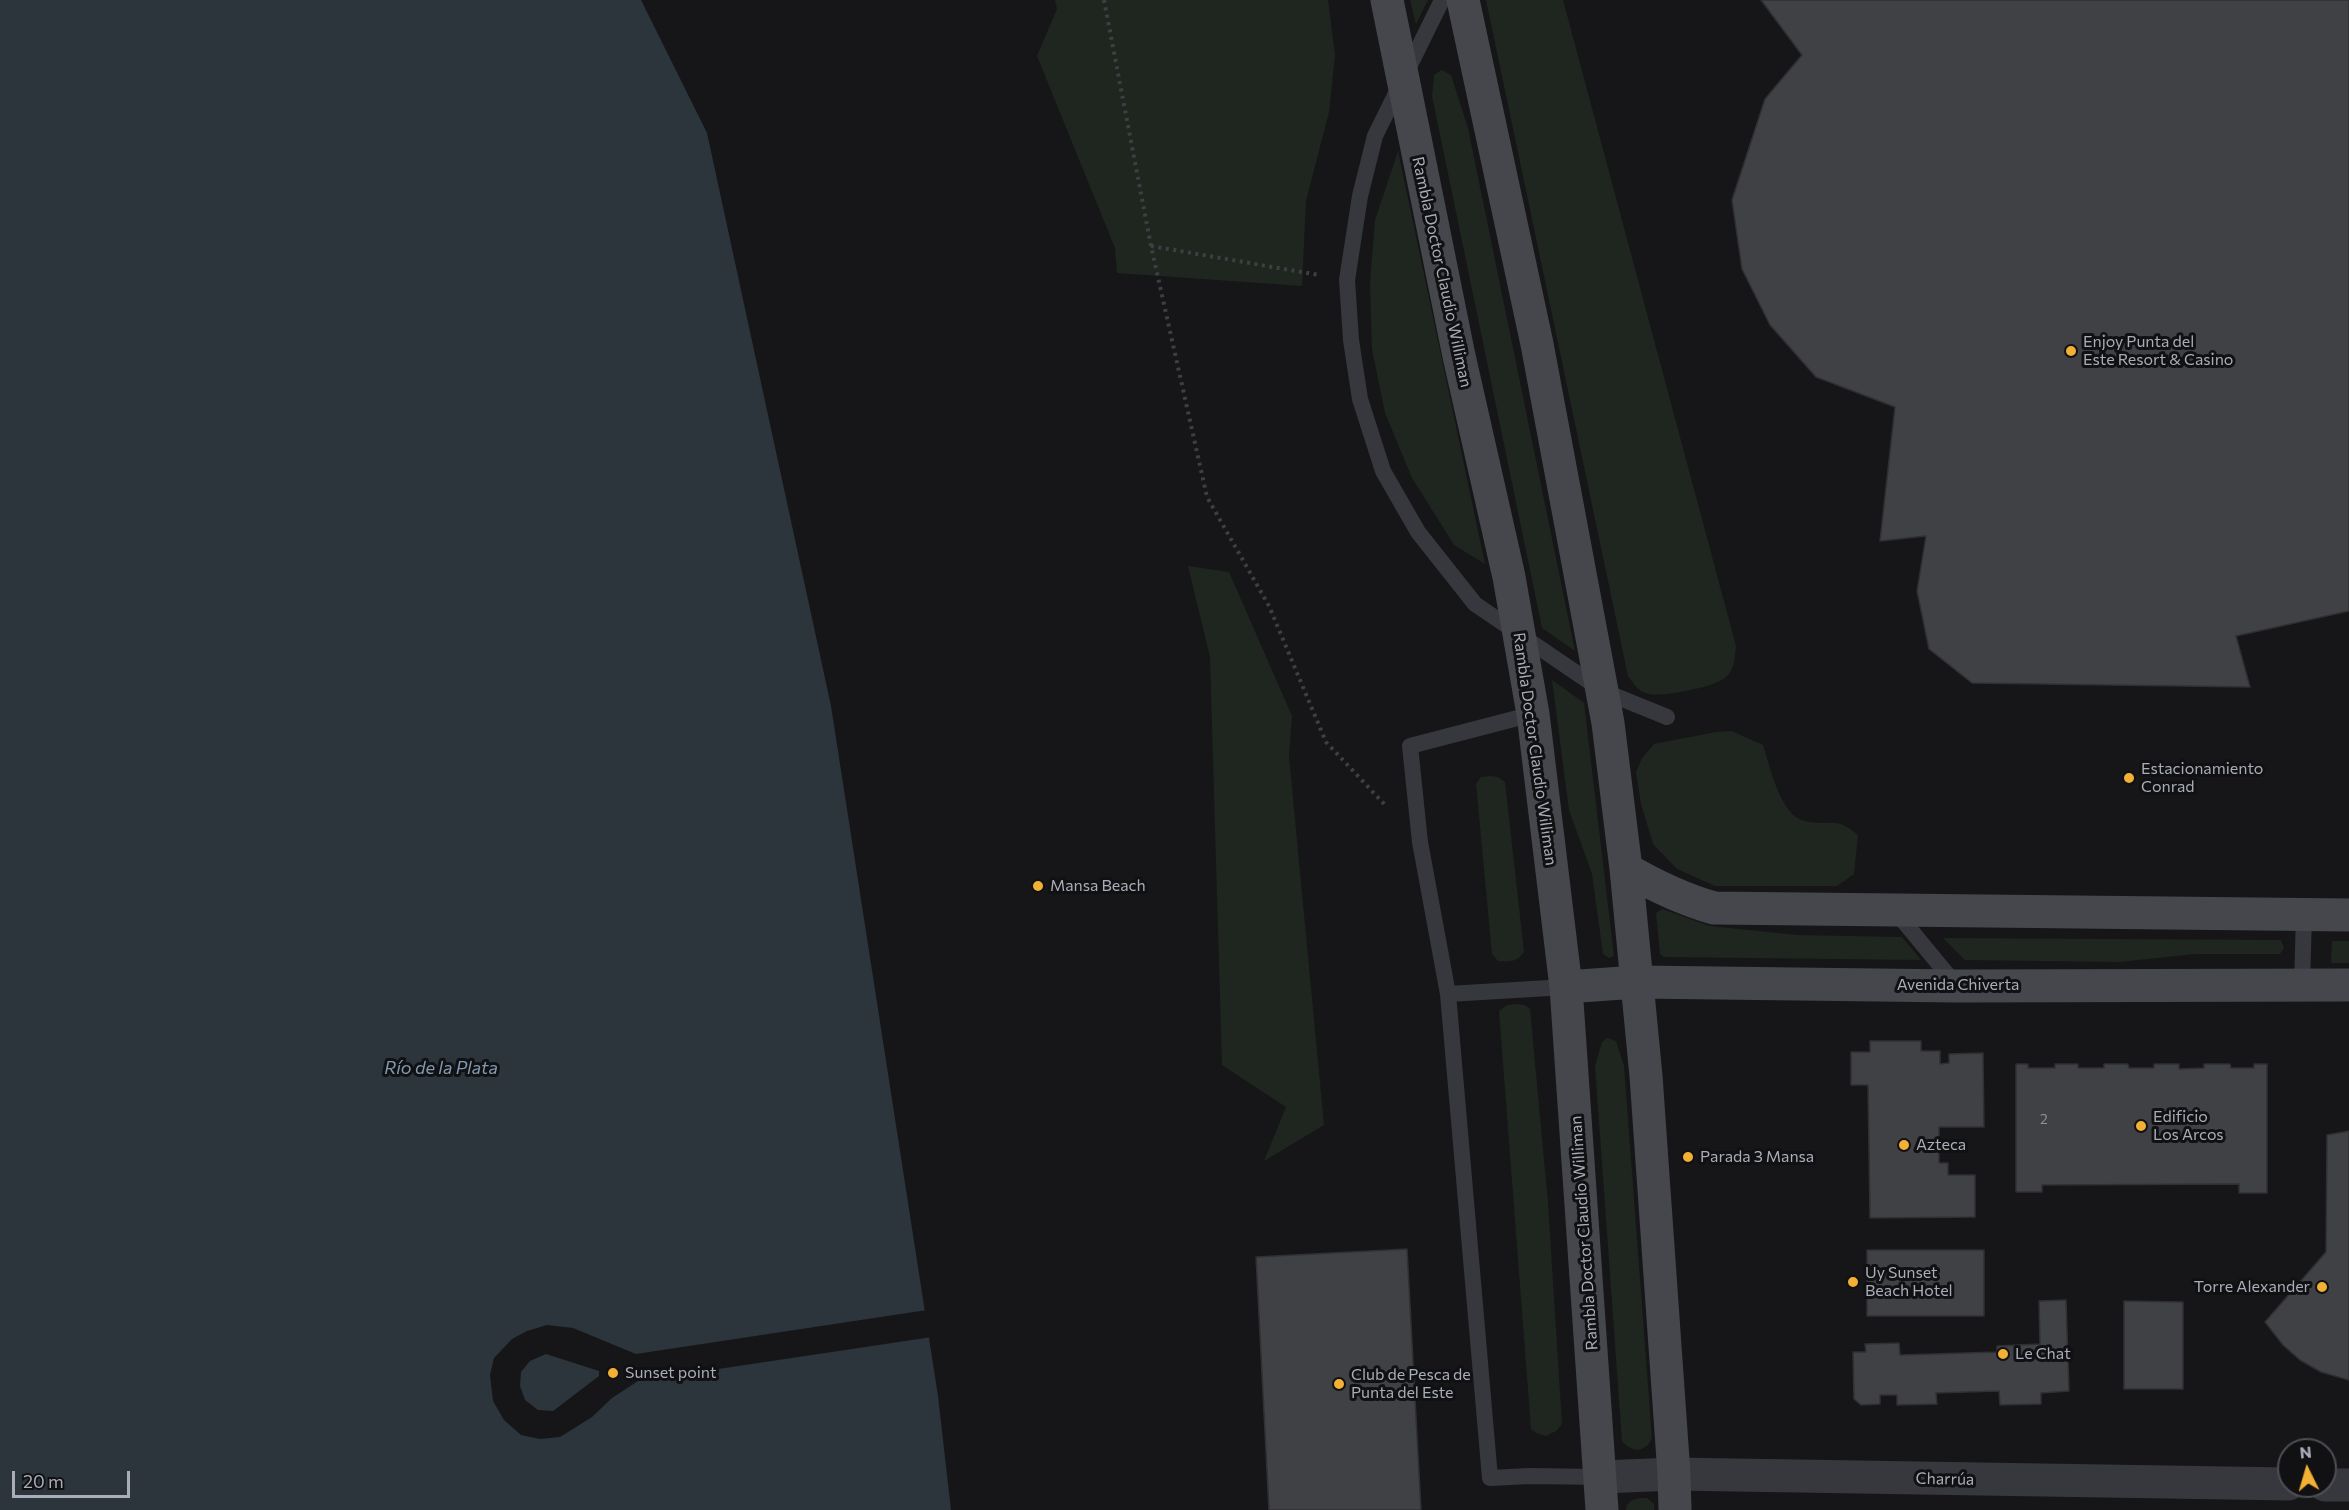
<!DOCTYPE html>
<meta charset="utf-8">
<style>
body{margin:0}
#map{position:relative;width:2349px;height:1510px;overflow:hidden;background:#161618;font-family:Commissioner,sans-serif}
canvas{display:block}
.north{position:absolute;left:2277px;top:1438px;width:60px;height:60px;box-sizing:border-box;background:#111113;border:2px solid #4d4f55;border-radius:50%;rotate:355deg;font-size:16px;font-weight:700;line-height:24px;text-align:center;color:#a8adb8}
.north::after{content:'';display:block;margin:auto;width:21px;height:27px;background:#f2b134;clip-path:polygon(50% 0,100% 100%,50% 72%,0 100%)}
.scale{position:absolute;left:12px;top:1471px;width:118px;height:27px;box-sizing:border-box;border:3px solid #a8adb8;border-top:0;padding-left:8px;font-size:18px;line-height:21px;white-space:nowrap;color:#a8adb8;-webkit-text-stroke:4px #111113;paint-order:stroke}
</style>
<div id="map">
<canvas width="2349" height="1510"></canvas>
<div class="north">N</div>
<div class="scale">20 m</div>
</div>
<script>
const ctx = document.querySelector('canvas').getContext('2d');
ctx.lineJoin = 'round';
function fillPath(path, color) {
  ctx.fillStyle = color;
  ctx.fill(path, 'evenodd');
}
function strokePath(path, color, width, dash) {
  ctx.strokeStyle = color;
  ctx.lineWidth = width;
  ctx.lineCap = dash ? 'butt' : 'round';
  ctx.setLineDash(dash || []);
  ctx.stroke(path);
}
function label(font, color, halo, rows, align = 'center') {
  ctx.font = font + ' Commissioner,sans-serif';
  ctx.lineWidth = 6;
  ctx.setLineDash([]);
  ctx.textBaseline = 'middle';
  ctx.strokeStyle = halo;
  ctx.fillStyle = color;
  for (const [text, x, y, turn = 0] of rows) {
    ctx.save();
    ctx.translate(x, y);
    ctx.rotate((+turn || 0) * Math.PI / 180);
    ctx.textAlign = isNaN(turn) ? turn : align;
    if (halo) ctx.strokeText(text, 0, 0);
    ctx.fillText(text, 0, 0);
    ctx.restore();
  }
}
const green = new Path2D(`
 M 1055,0 L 1328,0 L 1335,55 L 1329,112 L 1306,201 L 1302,286 L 1117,273 L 1115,248 L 1037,56 L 1057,9 Z
 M 1410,0 L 1428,0 L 1416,24 Z
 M 1486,0 L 1563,0 L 1736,646 C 1735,657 1735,669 1726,677 C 1716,687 1663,697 1649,694 C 1638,692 1634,684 1628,676 Z
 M 1442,70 L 1451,75 L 1468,128 L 1575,651 L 1542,628 L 1432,96 L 1434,75 Z
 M 1398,151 L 1485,564 L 1454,545 L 1412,478 L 1385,413 L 1372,349 L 1370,283 L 1375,220 Z
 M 1188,566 L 1229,572 L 1292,716 L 1289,756 L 1324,1125 L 1264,1161 L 1286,1107 L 1222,1065 L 1210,657 Z
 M 1552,680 L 1584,703 L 1614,956 L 1609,958 L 1603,954 L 1592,874 L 1569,810 Z
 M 1732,731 L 1763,745 C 1770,766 1780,816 1805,821 C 1830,827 1835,815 1858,835 L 1854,874 L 1837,886 L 1715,886 L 1677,869 L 1653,844 L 1641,804 L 1636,772 L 1642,758 L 1654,744 L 1716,732 Z
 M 1490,776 L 1498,777 L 1505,782 L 1524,952 C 1517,962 1510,962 1498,961 L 1492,954 L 1476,784 L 1481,777 Z
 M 1662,909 L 1710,926 L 1797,935 L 1902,937 L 1921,960 L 1664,957 L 1660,954 L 1656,913 Z
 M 1943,938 L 2281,940 L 2284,948 L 2280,954 L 2195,954 L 2119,962 L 1965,960 Z
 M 2332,941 L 2349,941 L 2349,963 L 2331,963 Z
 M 1516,1004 L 1525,1005 L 1530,1009 L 1548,1203 L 1562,1424 L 1556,1431 L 1546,1436 L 1536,1433 L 1531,1429 L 1499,1011 L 1507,1005 Z
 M 1607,1038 L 1616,1041 L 1624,1066 L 1652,1438 C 1645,1453 1632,1453 1622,1441 L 1595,1066 L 1602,1042 Z
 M 1639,1498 L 1647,1498 L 1654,1504 L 1654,1510 L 1626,1510 C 1626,1502 1632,1500 1639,1498 Z`);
const water = new Path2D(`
 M 0,0 L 641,0 L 707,133 L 831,706 L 938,1396 L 951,1510 L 0,1510 Z`);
const pier = new Path2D(`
 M 927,1310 L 932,1337 L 638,1381 L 612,1398 L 592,1417 L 560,1437 L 540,1439 L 521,1435 L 504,1420 L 493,1401 L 490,1375 L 494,1358 L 512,1339 L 527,1331 L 547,1325 L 573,1328 L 636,1354 ZM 546,1354 L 599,1371 L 599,1376 L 553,1411 L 538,1410 L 525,1400 L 520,1386 L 521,1372 L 530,1361 Z`);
const building = new Path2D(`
 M 1761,0 L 2349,0 L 2349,611 L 2236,636 L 2250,687 L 1972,683 L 1929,649 L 1917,591 L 1926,536 L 1880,541 L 1895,407 L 1816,377 L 1770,325 L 1742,269 L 1732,200 L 1765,99 L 1802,55 Z
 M 1870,1041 L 1921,1041 L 1921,1051 L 1940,1051 L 1940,1064 L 1949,1063 L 1949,1054 L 1983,1053 L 1984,1127 L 1939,1127 L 1939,1163 L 1948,1163 L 1948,1175 L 1975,1175 L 1975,1217 L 1870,1218 L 1868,1085 L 1851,1085 L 1851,1052 L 1870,1052 Z
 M 2016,1064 L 2028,1064 L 2028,1068 L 2055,1068 L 2055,1064 L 2078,1064 L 2078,1068 L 2104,1068 L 2104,1064 L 2128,1064 L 2129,1068 L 2154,1068 L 2154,1064 L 2179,1064 L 2179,1069 L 2204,1068 L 2204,1064 L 2230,1064 L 2231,1068 L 2254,1068 L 2254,1064 L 2267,1064 L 2267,1193 L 2239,1193 L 2239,1184 L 2042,1185 L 2042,1192 L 2016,1192 Z
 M 2349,1131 L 2349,1380 L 2321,1372 L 2300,1360 L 2283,1345 L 2265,1322 L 2326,1252 L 2327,1135 Z
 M 1407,1249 L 1421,1510 L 1269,1510 L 1256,1257 Z
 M 1867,1250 L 1984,1250 L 1984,1316 L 1867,1316 Z
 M 2066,1300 L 2069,1391 L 2041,1393 L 2041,1404 L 2000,1405 L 1999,1391 L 1936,1393 L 1937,1404 L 1897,1405 L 1897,1395 L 1880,1395 L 1880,1404 L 1861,1405 L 1854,1399 L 1853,1352 L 1866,1352 L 1865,1344 L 1899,1343 L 1900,1355 L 1997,1352 L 1997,1346 L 2040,1344 L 2039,1301 Z
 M 2124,1301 L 2183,1302 L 2183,1389 L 2124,1389 Z`);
const path = new Path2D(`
 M 1104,0 L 1151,246 L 1207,497 L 1269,606 L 1326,742 L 1387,807
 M 1151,246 L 1319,275`);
const lane = new Path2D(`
 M 1442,0 L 1375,136 L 1360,196 L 1347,280 L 1351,340 L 1360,399 L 1383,471 L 1418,532 L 1475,604 L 1603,691 L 1667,717
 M 1533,714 L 1410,746 L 1420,842 L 1448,994 L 1490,1478 L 1530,1476 L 1601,1477
 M 1895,911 L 1957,986
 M 2302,985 L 2304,915
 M 1448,994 L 1566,987`);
const street = new Path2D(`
 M 1601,1477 L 1674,1474 L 2289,1484
 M 2325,1485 L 2349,1485`);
const secondary = new Path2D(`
 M 1387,0 L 1459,356 L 1509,577 L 1533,714 L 1566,987 L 1602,1510
 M 1463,0 L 1537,344 L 1608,723 L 1626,869 L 1646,1076 L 1674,1474 L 1675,1510
 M 1626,869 C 1655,886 1682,899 1714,908 L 2349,915
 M 1566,987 L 1637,982 L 1957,986 L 2349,985`);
const markers = [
 [2071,351,6,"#f2b134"],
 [2129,778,6,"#f2b134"],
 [1038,886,6,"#f2b134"],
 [2141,1126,6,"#f2b134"],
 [1904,1145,6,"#f2b134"],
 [1688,1157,6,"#f2b134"],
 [1853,1282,6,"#f2b134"],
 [2322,1287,6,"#f2b134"],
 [2003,1354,6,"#f2b134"],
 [613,1373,6,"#f2b134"],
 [1339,1384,6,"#f2b134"]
];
const numberNames = [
 ["2",2044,1119]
];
const streetNames = [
 ["Rambla Doctor Claudio Williman",1442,272,78],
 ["Rambla Doctor Claudio Williman",1535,749,82],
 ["Avenida Chiverta",1958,985],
 ["Rambla Doctor Claudio Williman",1584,1233,-94],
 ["Charrúa",1945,1479,1]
];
const poiNames = [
 ["Enjoy Punta del",2083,342],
 ["Este Resort & Casino",2083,360],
 ["Estacionamiento",2141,769],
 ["Conrad",2141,787],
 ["Mansa Beach",1050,886],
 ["Edificio",2153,1117],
 ["Los Arcos",2153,1135],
 ["Azteca",1916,1145],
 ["Parada 3 Mansa",1700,1157],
 ["Uy Sunset",1865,1273],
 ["Beach Hotel",1865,1291],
 ["Torre Alexander",2310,1287,"right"],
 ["Le Chat",2015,1354],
 ["Sunset point",625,1373],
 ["Club de Pesca de",1351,1375],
 ["Punta del Este",1351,1393]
];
const waterNames = [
 ["Río de la Plata",441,1068]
];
fillPath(green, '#1e261f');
fillPath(water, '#2c353c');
fillPath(pier, '#161618');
fillPath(building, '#404145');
strokePath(building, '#303034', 1.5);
strokePath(path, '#3d3f44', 4, [3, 4.5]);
strokePath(lane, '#37383d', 16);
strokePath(street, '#37383d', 33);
strokePath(secondary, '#45474d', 33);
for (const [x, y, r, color] of markers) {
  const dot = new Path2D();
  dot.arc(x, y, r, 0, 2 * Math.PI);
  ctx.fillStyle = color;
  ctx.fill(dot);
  strokePath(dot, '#111113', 2);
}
label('14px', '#8e929b', null, numberNames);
label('16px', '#a8adb8', '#111113', streetNames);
label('16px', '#a8adb8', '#111113', poiNames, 'left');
label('italic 18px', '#7f9bb3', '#111113', waterNames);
</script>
